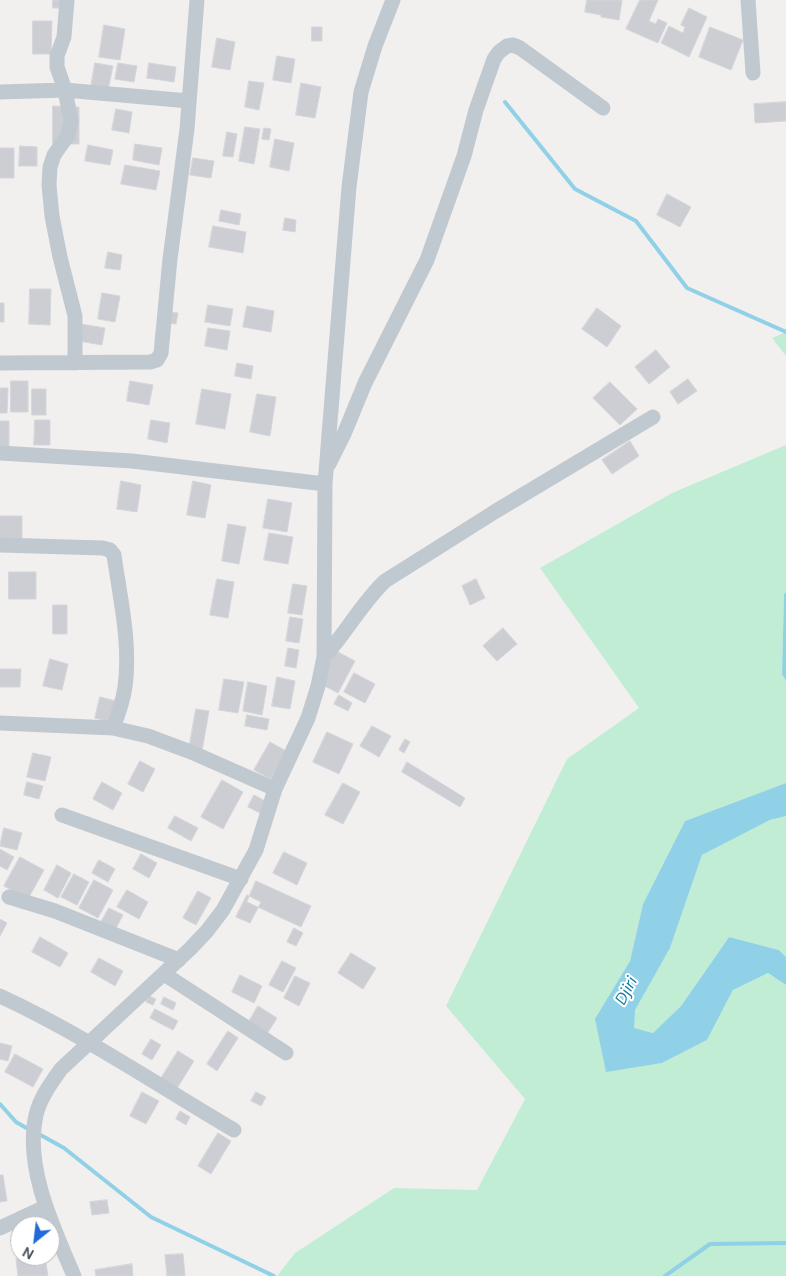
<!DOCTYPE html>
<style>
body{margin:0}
#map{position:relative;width:786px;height:1276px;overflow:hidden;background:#f2f0ef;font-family:"DM Sans",sans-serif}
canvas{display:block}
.north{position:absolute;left:10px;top:1216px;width:50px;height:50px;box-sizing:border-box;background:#fff;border:1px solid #b6babe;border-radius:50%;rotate:209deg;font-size:14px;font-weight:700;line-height:20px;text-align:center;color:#48525c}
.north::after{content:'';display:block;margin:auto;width:18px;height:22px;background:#236ad8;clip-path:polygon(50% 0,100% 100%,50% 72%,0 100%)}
</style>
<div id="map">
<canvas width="786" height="1276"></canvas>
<div class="north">N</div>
</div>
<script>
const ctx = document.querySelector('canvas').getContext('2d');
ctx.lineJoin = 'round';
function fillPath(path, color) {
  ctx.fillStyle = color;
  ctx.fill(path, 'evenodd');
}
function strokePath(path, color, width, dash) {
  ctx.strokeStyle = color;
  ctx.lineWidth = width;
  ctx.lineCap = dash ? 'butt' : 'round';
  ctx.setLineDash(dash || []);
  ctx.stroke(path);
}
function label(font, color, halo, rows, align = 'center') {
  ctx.font = font + ' "DM Sans",sans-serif';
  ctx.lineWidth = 4;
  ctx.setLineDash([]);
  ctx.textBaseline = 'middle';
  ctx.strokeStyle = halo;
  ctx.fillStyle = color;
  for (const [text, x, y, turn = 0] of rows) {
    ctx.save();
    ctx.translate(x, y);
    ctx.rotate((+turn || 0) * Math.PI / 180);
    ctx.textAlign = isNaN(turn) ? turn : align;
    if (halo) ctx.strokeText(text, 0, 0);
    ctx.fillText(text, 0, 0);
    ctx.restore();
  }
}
const green = new Path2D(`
 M 786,332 L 786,356 L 772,338 Z
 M 786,445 L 786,592 L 784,594 L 782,674 L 786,681 L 786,783 L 685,821 L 643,904 L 630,961 L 596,1019 L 606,1071 L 662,1063 L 707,1040 L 733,990 L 768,973 L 786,985 L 786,1276 L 277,1276 L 295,1253 L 394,1188 L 477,1190 L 525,1099 L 446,1006 L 567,759 L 639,708 L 540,568 L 672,493 Z
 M 786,816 L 786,957 L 779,950 L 729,937 L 681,1006 L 653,1033 L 634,1028 L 634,1010 L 670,948 L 702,855 L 770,820 Z`);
const water = new Path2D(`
 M 786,592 L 786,681 L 782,674 L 784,594 Z
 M 786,783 L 786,816 L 770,820 L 702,855 L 670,948 L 635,1010 L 634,1028 L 653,1033 L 681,1006 L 729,937 L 779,950 L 786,957 L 786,985 L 768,973 L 733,990 L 707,1040 L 662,1063 L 606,1072 L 595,1019 L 630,961 L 643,904 L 685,821 Z`);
const stream = new Path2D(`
 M 505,102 L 575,189 L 636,221 L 687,288 L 786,332
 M 0,1104 L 16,1122 L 30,1130
 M 37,1133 L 64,1148 L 151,1217 L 274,1276
 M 665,1276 L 710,1244 L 786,1243`);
const building = new Path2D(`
 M 53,0 L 73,0 L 73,8 L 53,8 Z
 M 587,0 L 622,0 L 619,20 L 601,17 L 601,15 L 585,12 Z
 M 640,0 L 658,0 L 649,21 L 656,24 L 658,19 L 667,23 L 658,43 L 626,29 Z
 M 689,8 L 707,17 L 689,57 L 661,43 L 669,26 L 683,33 L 685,27 L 681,25 Z
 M 33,21 L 52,21 L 51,54 L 33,54 Z
 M 104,25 L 125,29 L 120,60 L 99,57 Z
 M 312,27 L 322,27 L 322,41 L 312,41 Z
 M 710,27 L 743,40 L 731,70 L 699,57 Z
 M 217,38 L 235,42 L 230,70 L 212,67 Z
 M 277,56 L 295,59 L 291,83 L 273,80 Z
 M 95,63 L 113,66 L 108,90 L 91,87 Z
 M 118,63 L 137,66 L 134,82 L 115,79 Z
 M 149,63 L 176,67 L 174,82 L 147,78 Z
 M 249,81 L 264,83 L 259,110 L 245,107 Z
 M 301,83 L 321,87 L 315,118 L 296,115 Z
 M 786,102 L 786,121 L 755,123 L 754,104 Z
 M 53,106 L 79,107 L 79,144 L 53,144 Z
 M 116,109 L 132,112 L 129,133 L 112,130 Z
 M 245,127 L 260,129 L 254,164 L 239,161 Z
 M 264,128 L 271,129 L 269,140 L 262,139 Z
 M 227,132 L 237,134 L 233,157 L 223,156 Z
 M 275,139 L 294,143 L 289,171 L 270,167 Z
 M 135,144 L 162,148 L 159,165 L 133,160 Z
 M 88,145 L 113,150 L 110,165 L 85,161 Z
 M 20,146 L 37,147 L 37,166 L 19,166 Z
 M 0,148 L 14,148 L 14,178 L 0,178 Z
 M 193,158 L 214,161 L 211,178 L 190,175 Z
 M 125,165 L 160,171 L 156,190 L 121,184 Z
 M 667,194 L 691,207 L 680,227 L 657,215 Z
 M 221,210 L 241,214 L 239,225 L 219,221 Z
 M 285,218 L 296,220 L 295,232 L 283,230 Z
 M 213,226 L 246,232 L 243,253 L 209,247 Z
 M 108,252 L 122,255 L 120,270 L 105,268 Z
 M 30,289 L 51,289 L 50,325 L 29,324 Z
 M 102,293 L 120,296 L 115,322 L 98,319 Z
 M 0,303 L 4,303 L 4,322 L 0,322 Z
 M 208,305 L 233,309 L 230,326 L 205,322 Z
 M 247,306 L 274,311 L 271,332 L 243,327 Z
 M 597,308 L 621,326 L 607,347 L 582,329 Z
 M 169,312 L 178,313 L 176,324 L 167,323 Z
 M 81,324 L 105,328 L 102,345 L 78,341 Z
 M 208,328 L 230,331 L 227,350 L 205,346 Z
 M 656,350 L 670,367 L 649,384 L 635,367 Z
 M 237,363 L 253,366 L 251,379 L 235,376 Z
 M 688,379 L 697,391 L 678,404 L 670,392 Z
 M 11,381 L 28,381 L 28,412 L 11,412 Z
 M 130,381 L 153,385 L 149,405 L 127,401 Z
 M 610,382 L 637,409 L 620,425 L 593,398 Z
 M 0,388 L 8,388 L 7,413 L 0,413 Z
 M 32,389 L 46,389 L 46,415 L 32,415 Z
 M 202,389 L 231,394 L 225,429 L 196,424 Z
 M 257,394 L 276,397 L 270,436 L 250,432 Z
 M 35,420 L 50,420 L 50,445 L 34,445 Z
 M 151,420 L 170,423 L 167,443 L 148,439 Z
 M 0,421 L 9,421 L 9,448 L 0,448 Z
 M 630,441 L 639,456 L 612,474 L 602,460 Z
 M 121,481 L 141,485 L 137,512 L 117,509 Z
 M 193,481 L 211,485 L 205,518 L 187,515 Z
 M 268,499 L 292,503 L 287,532 L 263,528 Z
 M 0,516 L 22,516 L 22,541 L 0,541 Z
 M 228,524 L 246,527 L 239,564 L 222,561 Z
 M 269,533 L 293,537 L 288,564 L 264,560 Z
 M 9,572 L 36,572 L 36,599 L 9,599 Z
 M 217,579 L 234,582 L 228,618 L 210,615 Z
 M 476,579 L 485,598 L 470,605 L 462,586 Z
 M 293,584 L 307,586 L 302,615 L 288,613 Z
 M 53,605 L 67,605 L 67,634 L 53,634 Z
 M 290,617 L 303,619 L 299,643 L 286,641 Z
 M 503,628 L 517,644 L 497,661 L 483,646 Z
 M 288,648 L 299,650 L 296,668 L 285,666 Z
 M 336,651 L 355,661 L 338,693 L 319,683 Z
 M 50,659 L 68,664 L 62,690 L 43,686 Z
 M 0,669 L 21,669 L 20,687 L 0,687 Z
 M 354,673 L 375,684 L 365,703 L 344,692 Z
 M 277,677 L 295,681 L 290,709 L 272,706 Z
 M 224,679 L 244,682 L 238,713 L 219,710 Z
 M 248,682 L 267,686 L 262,715 L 243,711 Z
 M 339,695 L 352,703 L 348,711 L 334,704 Z
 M 100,697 L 116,701 L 110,722 L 95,718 Z
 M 196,709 L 209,711 L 202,751 L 189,749 Z
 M 247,715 L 269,719 L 267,730 L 245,726 Z
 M 372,726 L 391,736 L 379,757 L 360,746 Z
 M 327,732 L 353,744 L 339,774 L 313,762 Z
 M 405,739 L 410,742 L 404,753 L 399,750 Z
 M 270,742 L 286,751 L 271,779 L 254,770 Z
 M 33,753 L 51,757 L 45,781 L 27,777 Z
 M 140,761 L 155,769 L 143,792 L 128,784 Z
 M 407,762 L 465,798 L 460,807 L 402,772 Z
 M 222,780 L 243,792 L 223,829 L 201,817 Z
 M 27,782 L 43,786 L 39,799 L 24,795 Z
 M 102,782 L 122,793 L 113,810 L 93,799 Z
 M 343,783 L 360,792 L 343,824 L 325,815 Z
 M 254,795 L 267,802 L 260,813 L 248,807 Z
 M 175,816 L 198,828 L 191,841 L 168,828 Z
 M 4,828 L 22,833 L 17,850 L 0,846 Z
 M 0,849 L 14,857 L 7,870 L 0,866 Z
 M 284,852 L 307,863 L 297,885 L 273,873 Z
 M 141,854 L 157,863 L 149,878 L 133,869 Z
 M 20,857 L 44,870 L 28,899 L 4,886 Z
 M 99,860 L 115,869 L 108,882 L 92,873 Z
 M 57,865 L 71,873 L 58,898 L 44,890 Z
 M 74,874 L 89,882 L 77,905 L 61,897 Z
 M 94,880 L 113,890 L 98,918 L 79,908 Z
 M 256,881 L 311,906 L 301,927 L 247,902 Z
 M 127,890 L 148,902 L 139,919 L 117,907 Z
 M 198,891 L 211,898 L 196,925 L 183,918 Z
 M 247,895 L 261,902 L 250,923 L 236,917 Z
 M 109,908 L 123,915 L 115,930 L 101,922 Z
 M 0,919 L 7,923 L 0,936 Z
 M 294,928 L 303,933 L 296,946 L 287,942 Z
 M 40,937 L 68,953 L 60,967 L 32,952 Z
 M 351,953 L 376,968 L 363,989 L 338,973 Z
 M 99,958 L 123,971 L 115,986 L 91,972 Z
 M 282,961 L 296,968 L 283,992 L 269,985 Z
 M 240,975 L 262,986 L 254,1003 L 232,992 Z
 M 295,976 L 310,983 L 299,1006 L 284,998 Z
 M 149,996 L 156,999 L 153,1005 L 146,1002 Z
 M 164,997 L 176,1003 L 173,1010 L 161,1004 Z
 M 258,1006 L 277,1018 L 267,1034 L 248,1023 Z
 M 155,1009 L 178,1021 L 173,1030 L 150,1018 Z
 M 228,1031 L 238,1038 L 217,1071 L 207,1064 Z
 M 151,1039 L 161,1045 L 152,1060 L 142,1054 Z
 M 0,1043 L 12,1046 L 8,1061 L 0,1059 Z
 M 178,1051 L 194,1061 L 176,1090 L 160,1080 Z
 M 15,1054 L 43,1069 L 33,1087 L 5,1072 Z
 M 142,1092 L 159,1101 L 146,1124 L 130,1116 Z
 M 256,1092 L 266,1097 L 261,1106 L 251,1101 Z
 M 180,1111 L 190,1117 L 186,1125 L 176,1119 Z
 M 218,1133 L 231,1141 L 211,1174 L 198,1166 Z
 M 0,1175 L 3,1175 L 7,1201 L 0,1202 Z
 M 107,1200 L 109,1213 L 92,1215 L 90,1202 Z
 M 183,1254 L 185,1276 L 167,1276 L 165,1255 Z
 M 45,1256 L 48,1276 L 18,1276 L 16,1259 Z
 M 132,1264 L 133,1276 L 96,1276 L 95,1270 Z`);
const minor = new Path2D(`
 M 67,0 L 64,37 L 57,56 L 57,67 L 65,90 L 71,121 L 68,135 L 54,155 L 50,167 L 49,185 L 52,216 L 60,257 L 75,316 L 75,363
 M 748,0 L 753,73
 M 0,92 L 65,90 L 189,101
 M 0,363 L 150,362 L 157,360 L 161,353 L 170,259 L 187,129 L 197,0
 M 0,453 L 132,461 L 325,484
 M 329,464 L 344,434 L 365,383 L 427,260 L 464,156 L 476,110 L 494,59 L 499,52 L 507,46 L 513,45 L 520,48 L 603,108
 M 0,545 L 103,548 L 110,550 L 114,555 C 120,598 131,644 125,687 C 123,701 118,715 113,728
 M 324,657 C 346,633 361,604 385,581 L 496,511 L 653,417
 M 0,723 L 113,728 L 148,736 L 191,752 L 275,789
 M 62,815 L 241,879
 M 9,897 L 55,911 L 179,960
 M 164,974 L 286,1053
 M 0,996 C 82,1034 156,1084 234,1130
 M 0,1228 L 45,1207
 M 74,1276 C 54,1229 24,1167 36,1115 C 40,1098 51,1083 61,1069 L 190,949 L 207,931 L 223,910 L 256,850 L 275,789 L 308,718 L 318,686 L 324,657 L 325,484 L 349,187 L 361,92 L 375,46 L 393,0`);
const waterNames = [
 ["Djiri",627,991,-62]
];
fillPath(green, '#c1edd4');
fillPath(water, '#90d1e7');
strokePath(stream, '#90d1e7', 4);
fillPath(building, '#cdced4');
strokePath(building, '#d4d5da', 1);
strokePath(minor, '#c1c9d0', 15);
label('italic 16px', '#147fa3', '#fff', waterNames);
</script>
